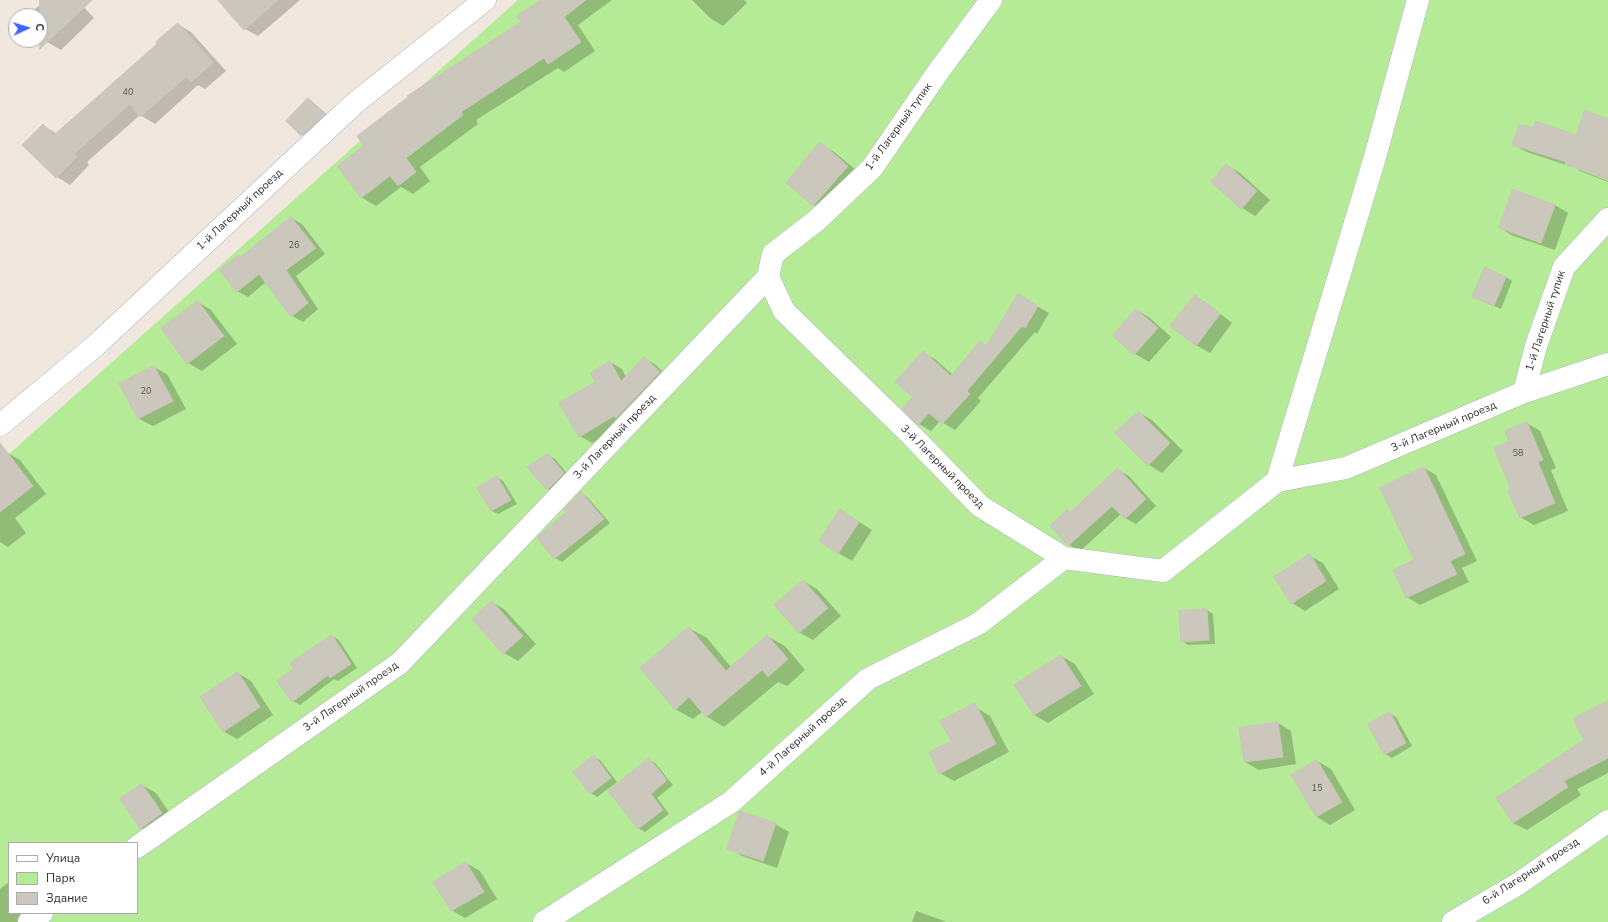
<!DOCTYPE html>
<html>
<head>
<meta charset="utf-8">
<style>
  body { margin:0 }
  #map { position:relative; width:1608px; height:922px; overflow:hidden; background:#f0e8df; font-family:"Nunito Sans",sans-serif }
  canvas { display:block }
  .legend { position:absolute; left:8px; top:842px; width:130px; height:72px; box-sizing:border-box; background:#fff; border:1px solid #ababab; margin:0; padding:5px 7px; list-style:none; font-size:12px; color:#2d2d2d }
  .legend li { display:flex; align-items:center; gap:8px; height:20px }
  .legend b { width:20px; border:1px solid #ababab }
  .north { position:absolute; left:8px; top:8px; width:40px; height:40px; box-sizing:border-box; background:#fff; border:1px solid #ababab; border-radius:50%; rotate:86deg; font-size:11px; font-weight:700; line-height:16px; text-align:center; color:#2d2d2d }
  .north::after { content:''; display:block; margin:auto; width:14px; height:18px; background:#3d64ff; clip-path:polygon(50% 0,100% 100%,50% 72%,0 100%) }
</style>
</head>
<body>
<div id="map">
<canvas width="1608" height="922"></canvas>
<ul class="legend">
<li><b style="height:5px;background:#fff"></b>Улица</li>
<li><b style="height:11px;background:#b5eb97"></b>Парк</li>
<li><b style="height:11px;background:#cbc7bd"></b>Здание</li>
</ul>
<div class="north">С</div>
</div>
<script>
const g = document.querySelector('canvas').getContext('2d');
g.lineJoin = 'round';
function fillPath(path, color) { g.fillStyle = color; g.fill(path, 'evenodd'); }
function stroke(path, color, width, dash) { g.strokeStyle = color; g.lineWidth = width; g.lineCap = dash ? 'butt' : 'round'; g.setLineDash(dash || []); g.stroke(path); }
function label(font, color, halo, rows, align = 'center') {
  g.font = font + ' "Nunito Sans",sans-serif'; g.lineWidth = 4; g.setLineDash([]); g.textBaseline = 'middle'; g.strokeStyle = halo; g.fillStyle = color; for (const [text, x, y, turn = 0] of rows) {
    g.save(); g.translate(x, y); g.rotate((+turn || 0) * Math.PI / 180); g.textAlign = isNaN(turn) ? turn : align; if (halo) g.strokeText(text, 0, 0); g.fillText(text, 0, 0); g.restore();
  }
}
fillPath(new Path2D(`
  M 518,0 L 1608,0 L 1608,922 L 0,922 L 0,462 ZM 9,843 L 137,843 L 137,913 L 9,913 Z`), '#b5eb97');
fillPath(new Path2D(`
  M 45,0 L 77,0 L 94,18 L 61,50 L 47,42 L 40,35 L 40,16 L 28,16 Z
  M 220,0 L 300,0 L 258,36 L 245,29 Z
  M 543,0 L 612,0 L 578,25 L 595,51 L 564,72 L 558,68 L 476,120 L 478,124 L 420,167 L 430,181 L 413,194 L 401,187 L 376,206 L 361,197 Z
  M 692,0 L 744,0 L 747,3 L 723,26 L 710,18 Z
  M 178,24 L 191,32 L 226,71 L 205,89 L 198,85 L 155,124 L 140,115 L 87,162 L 89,165 L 70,185 L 57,177 L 43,125 L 57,134 L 159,44 Z
  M 308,99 L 314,103 L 331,118 L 309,139 L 302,135 L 287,121 Z
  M 1608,120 L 1608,179 L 1527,152 L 1513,145 L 1534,130 L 1577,136 Z
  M 820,144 L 834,152 L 861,174 L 827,213 L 814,205 L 788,183 Z
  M 1226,165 L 1240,173 L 1270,200 L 1255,216 L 1242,208 Z
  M 1577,169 L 1608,181 L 1608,182 L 1580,171 Z
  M 1513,191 L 1555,205 L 1568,213 L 1555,250 L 1513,236 L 1500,228 Z
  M 291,218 L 302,224 L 325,254 L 296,276 L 318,309 L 303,322 L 292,316 L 266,282 L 248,297 L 237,291 L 241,258 Z
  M 1506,277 L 1512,281 L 1501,309 L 1480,300 Z
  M 1195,296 L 1208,304 L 1232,323 L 1210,353 L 1196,345 Z
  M 198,302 L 211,310 L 237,344 L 202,371 L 188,363 Z
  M 1030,302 L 1049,313 L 1037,334 L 1035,332 L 978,398 L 981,401 L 955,430 L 940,421 L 931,431 L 919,424 L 904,409 L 914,397 L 923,353 L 935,359 L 953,375 L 981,343 L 987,346 Z
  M 1137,310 L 1150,318 L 1171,337 L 1149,362 L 1135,354 L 1114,336 Z
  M 644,358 L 656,365 L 671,380 L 626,423 L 592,443 L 580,436 L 596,382 L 610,362 L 622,369 L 626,377 Z
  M 154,367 L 167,374 L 186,409 L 153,426 L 139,419 L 121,384 Z
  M 1138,412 L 1152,420 L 1183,451 L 1162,473 L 1149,465 Z
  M 1527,423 L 1540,431 L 1556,468 L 1551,470 L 1568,511 L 1534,525 L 1520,517 L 1512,490 Z
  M 6,452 L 20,460 L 46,494 L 15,518 L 26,533 L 8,547 L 0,542 L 0,457 Z
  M 548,455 L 555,459 L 570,477 L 555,493 L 548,489 L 529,467 Z
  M 1424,468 L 1436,475 L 1477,561 L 1462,568 L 1469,582 L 1420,605 L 1407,597 L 1415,561 Z
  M 1118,470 L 1129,476 L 1156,506 L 1136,524 L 1125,518 L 1121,514 L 1080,551 L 1069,545 L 1067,511 L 1071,513 Z
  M 497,477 L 503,481 L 517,504 L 498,514 L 492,511 L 478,488 Z
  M 581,493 L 587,497 L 610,523 L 562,562 L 555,558 L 538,538 L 568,512 Z
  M 840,510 L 872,530 L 852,561 L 838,553 Z
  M 1310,556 L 1323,563 L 1339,589 L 1305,611 L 1292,603 Z
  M 803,581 L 817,589 L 841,616 L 813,640 L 800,633 L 775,605 Z
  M 492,602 L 505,610 L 536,644 L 518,661 L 504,653 L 473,619 Z
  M 1207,610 L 1213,614 L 1215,644 L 1188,645 L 1182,641 Z
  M 689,628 L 707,638 L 731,667 L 767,636 L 785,646 L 805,670 L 787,686 L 778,682 L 724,727 L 706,716 L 702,712 L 693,719 L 675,709 Z
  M 332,636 L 339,640 L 357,668 L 338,681 L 334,679 L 300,705 L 293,701 L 278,682 Z
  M 1061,656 L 1075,664 L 1094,694 L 1048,723 L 1034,715 Z
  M 238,673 L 251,681 L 273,715 L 237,739 L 223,731 Z
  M 1608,702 L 1608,773 L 1577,789 L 1581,795 L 1527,830 L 1513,823 L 1585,740 Z
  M 977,708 L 990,716 L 1009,752 L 954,781 L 940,773 L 953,741 Z
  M 1389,713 L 1396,717 L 1412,746 L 1392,758 L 1385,754 Z
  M 1278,723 L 1291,731 L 1296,764 L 1259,770 L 1245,762 Z
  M 594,757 L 600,760 L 617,782 L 597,797 L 591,793 L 574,772 Z
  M 649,759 L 655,763 L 673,785 L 657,798 L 669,814 L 645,832 L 638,828 Z
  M 1317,761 L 1331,769 L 1355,810 L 1330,825 L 1317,817 L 1292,776 Z
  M 142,785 L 156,793 L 175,821 L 154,836 L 141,828 Z
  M 775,824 L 789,832 L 777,868 L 742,856 L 729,848 Z
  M 466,863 L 480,871 L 497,899 L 465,918 L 451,910 Z
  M 9,882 L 9,913 L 43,913 L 32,922 L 0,922 L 0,889 Z
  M 916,911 L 942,920 L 946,922 L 912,922 Z`), '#0003');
const building = new Path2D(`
  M 40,0 L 92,0 L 40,49 Z
  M 218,0 L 278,0 L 244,30 Z
  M 541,0 L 586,0 L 564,17 L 581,42 L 548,64 L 544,58 L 461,112 L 463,115 L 406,158 L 416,172 L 398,186 L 390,176 L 361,198 L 337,166 L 364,146 L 357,136 L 408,97 L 407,96 L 521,22 L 517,16 Z
  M 178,23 L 213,63 L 191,82 L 186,77 L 140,117 L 130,104 L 74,154 L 77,157 L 56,178 L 22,145 L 43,124 L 54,135 L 157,44 L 156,42 Z
  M 308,98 L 325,114 L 301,136 L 286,121 Z
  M 1585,110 L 1608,119 L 1608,180 L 1565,164 L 1566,162 L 1512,145 L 1519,124 L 1533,128 L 1536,121 L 1576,135 Z
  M 820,142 L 848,166 L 813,206 L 786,183 Z
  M 1226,164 L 1257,191 L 1241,209 L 1211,182 Z
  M 1513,189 L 1555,205 L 1541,243 L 1499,228 Z
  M 291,217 L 316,248 L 286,270 L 308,303 L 291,317 L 259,274 L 237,292 L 219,270 L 238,255 L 240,257 Z
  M 1485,267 L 1506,277 L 1494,306 L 1472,297 Z
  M 1018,294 L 1038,306 L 1025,328 L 1022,326 L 967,391 L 970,394 L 942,424 L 929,413 L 918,425 L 902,409 L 913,397 L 895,382 L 923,351 L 951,376 L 980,341 L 986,346 Z
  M 1195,295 L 1220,314 L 1196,346 L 1170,326 Z
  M 198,301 L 224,336 L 187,364 L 161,328 Z
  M 1136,309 L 1158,328 L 1134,355 L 1113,336 Z
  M 644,357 L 660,372 L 616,418 L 614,416 L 579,437 L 559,403 L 595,382 L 590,373 L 610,361 L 621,381 Z
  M 154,366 L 173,401 L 138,419 L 119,384 Z
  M 1138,411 L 1170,443 L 1148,466 L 1115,433 Z
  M 1527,422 L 1543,460 L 1538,462 L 1555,503 L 1520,518 L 1508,491 L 1511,490 L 1494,448 L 1509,441 L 1505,431 Z
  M 0,443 L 33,486 L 0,512 Z
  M 548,454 L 564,473 L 547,490 L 527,467 Z
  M 1424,467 L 1465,554 L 1450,561 L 1457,574 L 1406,598 L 1393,570 L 1414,560 L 1380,488 Z
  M 1118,468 L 1146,499 L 1125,519 L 1112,506 L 1068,546 L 1050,526 L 1067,509 L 1070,512 Z
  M 497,476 L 511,500 L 491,511 L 477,488 Z
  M 581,492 L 604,519 L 554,559 L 537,538 L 566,512 L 564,509 Z
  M 840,509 L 859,522 L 838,554 L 819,541 Z
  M 1310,554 L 1326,581 L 1291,604 L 1274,577 Z
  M 803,580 L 828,608 L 799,633 L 774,605 Z
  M 492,601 L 523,636 L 503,654 L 472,619 Z
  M 1207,609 L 1209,640 L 1181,642 L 1179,611 Z
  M 689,627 L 726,671 L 767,635 L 788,659 L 768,677 L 762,670 L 706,717 L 689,697 L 675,710 L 640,668 Z
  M 332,635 L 351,664 L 330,678 L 328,675 L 292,702 L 277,681 L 293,669 L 290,663 Z
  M 1061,655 L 1081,686 L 1034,715 L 1014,685 Z
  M 238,672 L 260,707 L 223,732 L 200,697 Z
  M 1608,701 L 1608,758 L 1564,781 L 1568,787 L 1513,823 L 1496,798 L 1584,740 L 1573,719 Z
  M 975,703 L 996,744 L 939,774 L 929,752 L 951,741 L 940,721 Z
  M 1390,712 L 1406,743 L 1384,755 L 1368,724 Z
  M 1278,722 L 1283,757 L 1244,762 L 1239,728 Z
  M 594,755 L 611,778 L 590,794 L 573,772 Z
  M 649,758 L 667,780 L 651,794 L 663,810 L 638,829 L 608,791 Z
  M 1317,760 L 1342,802 L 1316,817 L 1291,775 Z
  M 142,784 L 162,813 L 140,829 L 120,799 Z
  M 740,811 L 776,823 L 763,861 L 727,849 Z
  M 466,862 L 484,892 L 451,911 L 433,882 Z`);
fillPath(building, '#cbc7bd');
stroke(building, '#ccc5b8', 1);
const minor = new Path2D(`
  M 768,277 L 773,254 L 816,221 L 872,168 L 938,72 L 991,0
  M 1524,392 L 1536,346 L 1564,267 L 1608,219
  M 0,425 L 95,346 L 355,103 L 485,0
  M 1277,481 L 1346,468 L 1524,392 L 1608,364
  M 137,847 L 400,663 L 768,277 L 784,311 L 912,436 L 980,506 L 1064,558 L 1163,571 L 1277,481 L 1375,157 L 1418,0
  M 29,922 L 42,913
  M 544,922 L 731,802 L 868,679 L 978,624 L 1064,558
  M 1453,922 L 1518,884 L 1608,821`);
stroke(minor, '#b3b6c2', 23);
stroke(minor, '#fff', 22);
label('9px', '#545451', null, [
  ["40",128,93],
  ["26",294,246],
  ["20",146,392],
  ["58",1518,454],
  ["15",1317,789]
]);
label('11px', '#2d2d2d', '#fff', [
  ["1-й Лагерный тупик",899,127,-54],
  ["1-й Лагерный проезд",240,210,-43],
  ["1-й Лагерный тупик",1546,321,-72],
  ["3-й Лагерный проезд",1444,427,-23],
  ["3-й Лагерный проезд",615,437,-46],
  ["3-й Лагерный проезд",942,467,45],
  ["3-й Лагерный проезд",351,697,-35],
  ["4-й Лагерный проезд",803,737,-42],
  ["6-й Лагерный проезд",1531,872,-33]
]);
</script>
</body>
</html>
